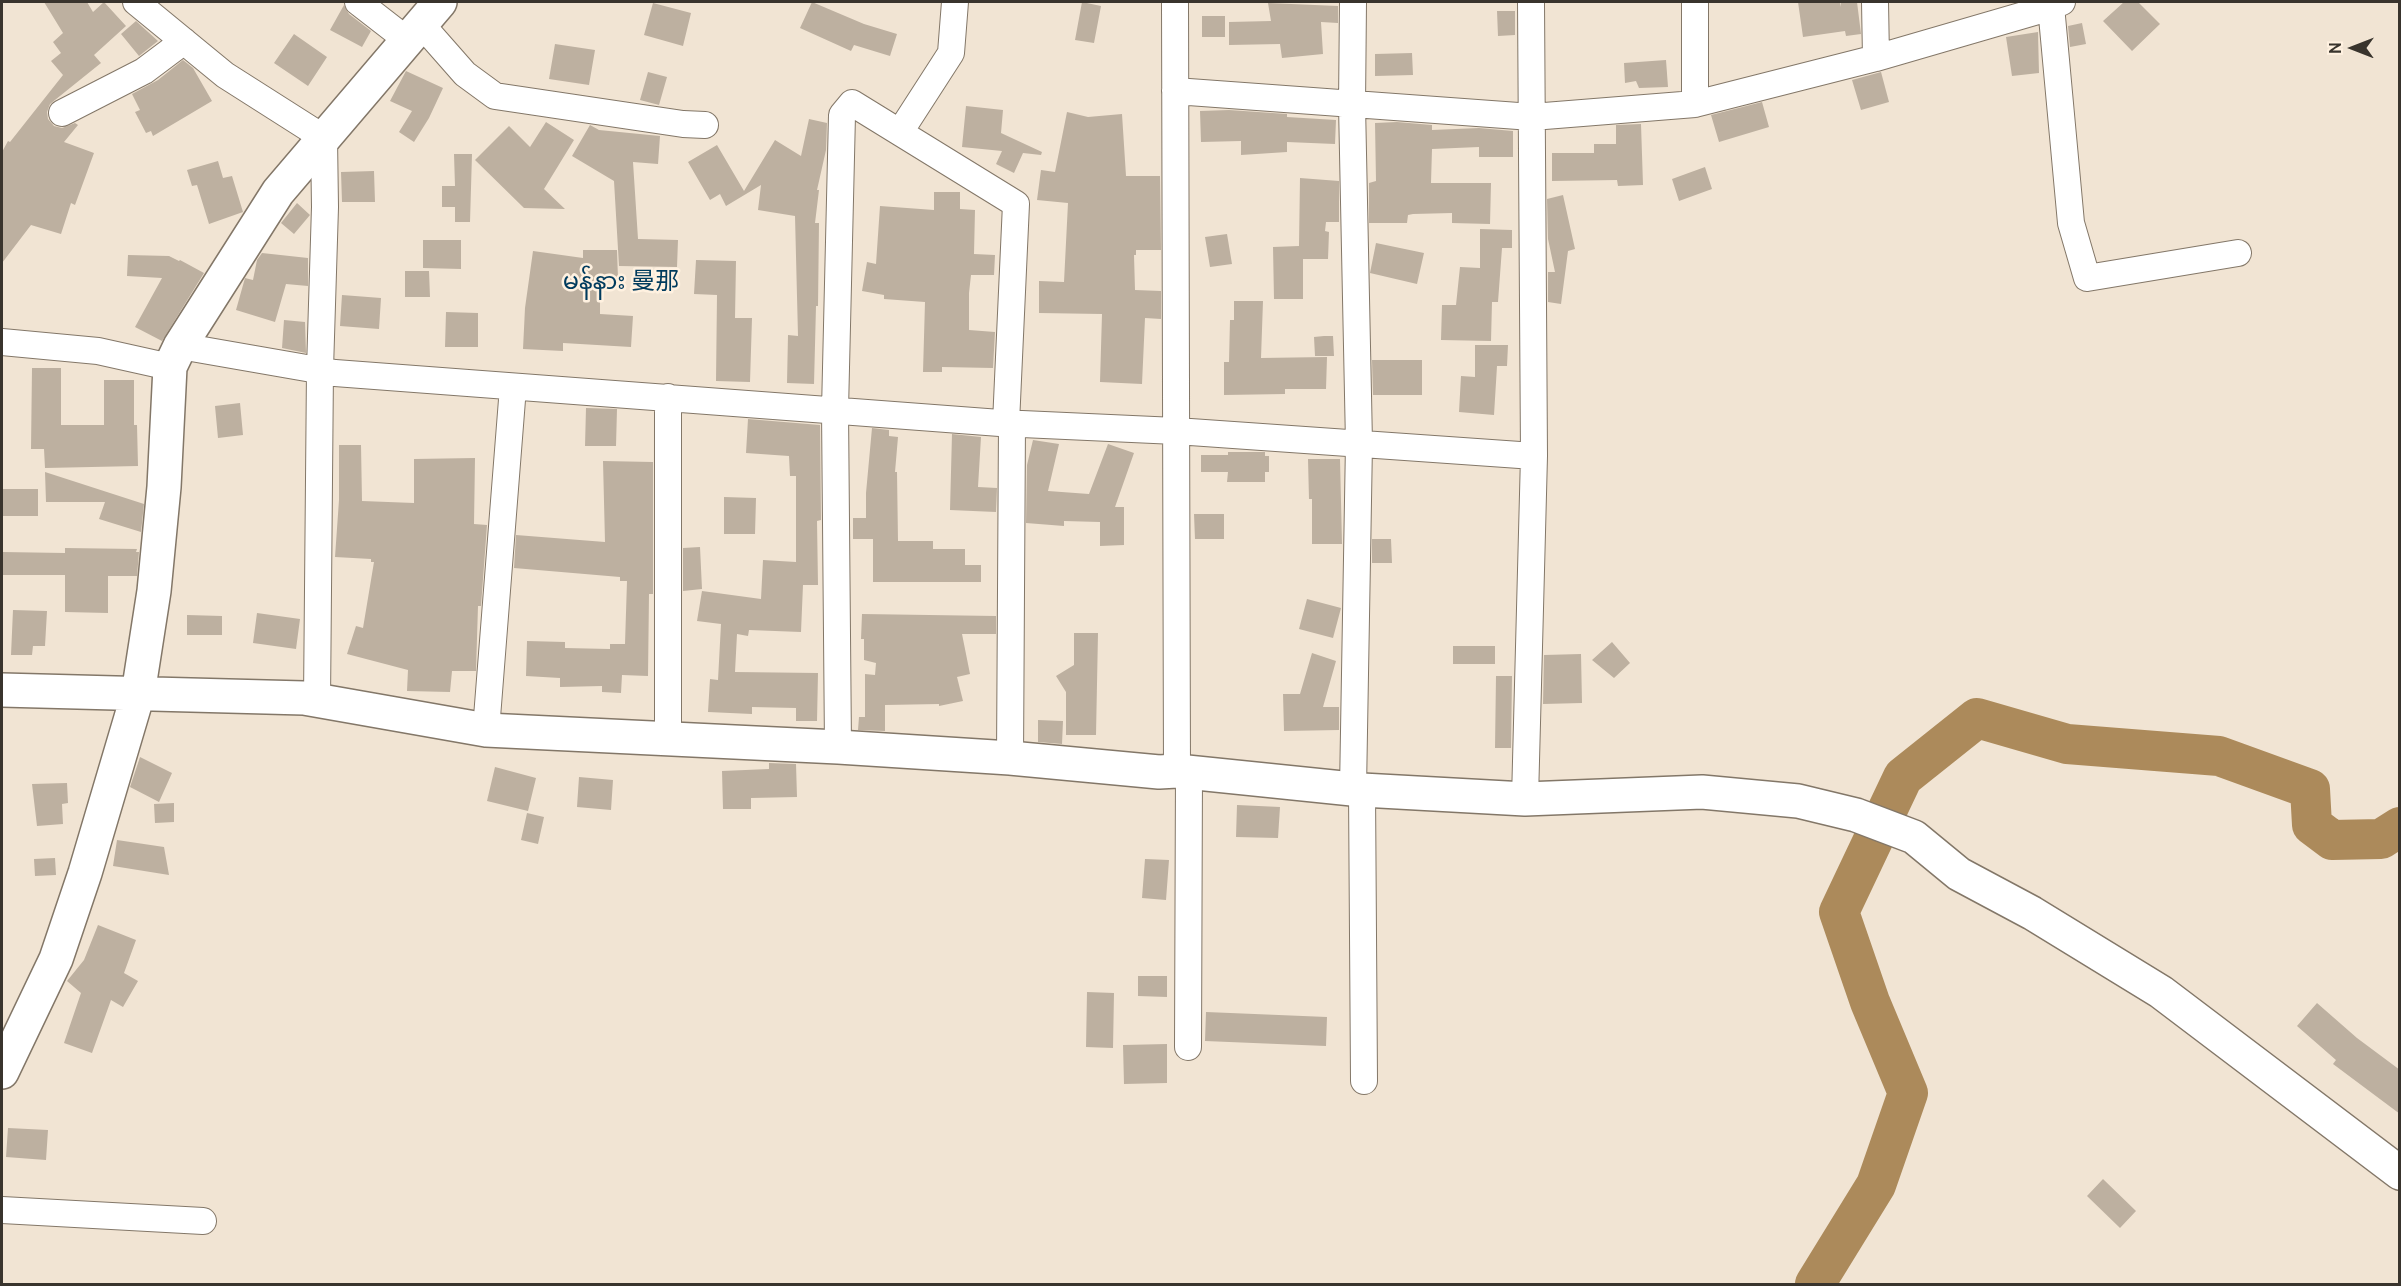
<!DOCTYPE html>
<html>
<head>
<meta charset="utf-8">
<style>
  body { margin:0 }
  #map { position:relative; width:2401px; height:1286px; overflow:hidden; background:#f1e4d3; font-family:Ubuntu,sans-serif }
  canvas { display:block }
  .frame { position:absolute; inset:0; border:3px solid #39342d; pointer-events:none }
  .north { position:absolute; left:2323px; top:18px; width:60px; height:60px; -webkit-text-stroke:4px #fff1e0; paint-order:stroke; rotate:270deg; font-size:16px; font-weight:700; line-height:24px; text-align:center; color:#39342d }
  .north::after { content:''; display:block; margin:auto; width:21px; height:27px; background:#39342d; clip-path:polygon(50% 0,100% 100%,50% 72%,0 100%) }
</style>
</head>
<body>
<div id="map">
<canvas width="2401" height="1286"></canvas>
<div class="frame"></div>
<div class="north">N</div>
</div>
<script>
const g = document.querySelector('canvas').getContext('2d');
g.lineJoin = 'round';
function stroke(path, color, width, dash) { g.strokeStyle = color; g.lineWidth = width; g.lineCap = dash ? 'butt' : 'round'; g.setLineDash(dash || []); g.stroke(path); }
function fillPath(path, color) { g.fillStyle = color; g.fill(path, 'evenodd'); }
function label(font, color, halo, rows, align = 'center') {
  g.font = font + ' Ubuntu,"Noto Sans SC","Noto Sans Myanmar",sans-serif'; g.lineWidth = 5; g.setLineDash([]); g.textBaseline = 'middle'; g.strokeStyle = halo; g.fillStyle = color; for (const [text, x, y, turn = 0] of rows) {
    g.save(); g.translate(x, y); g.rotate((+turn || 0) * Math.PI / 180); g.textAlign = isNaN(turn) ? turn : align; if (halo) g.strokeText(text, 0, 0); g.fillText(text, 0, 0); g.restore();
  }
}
stroke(new Path2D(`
  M 1815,1284 L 1876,1185 L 1908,1093 L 1870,1002 L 1839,912 L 1903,777 L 1977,718 L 2067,744 L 2219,756 L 2310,789 L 2312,825 L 2332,840 L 2381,839 L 2400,827`), '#ac8a5b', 40);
fillPath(new Path2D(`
  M 44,2 L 87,2 L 93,12 L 104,2 L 126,26 L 94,55 L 101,63 L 50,104 L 47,112 L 48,119 L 54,126 L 62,128 L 75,123 L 78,125 L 64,142 L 94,153 L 75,205 L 71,203 L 61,234 L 31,225 L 2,263 L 2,152 L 8,141 L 10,142 L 63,75 L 51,61 L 61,53 L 53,42 L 63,33 Z
  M 812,2 L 864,24 L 897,34 L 890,56 L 854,45 L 851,51 L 800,28 Z
  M 1082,2 L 1101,6 L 1094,43 L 1075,40 Z
  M 1798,2 L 1840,2 L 1840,7 L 1841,2 L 1857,2 L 1861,34 L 1846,36 L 1845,31 L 1803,37 Z
  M 2124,2 L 2138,2 L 2160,24 L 2132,51 L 2103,21 Z
  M 653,3 L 691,13 L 683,46 L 644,35 Z
  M 1268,3 L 1338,6 L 1338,23 L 1321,22 L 1323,54 L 1282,58 L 1280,44 L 1229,45 L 1229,22 L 1271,21 Z
  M 344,5 L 349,14 L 371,31 L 362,47 L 330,30 Z
  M 1497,11 L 1515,11 L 1515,35 L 1498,36 Z
  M 1202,16 L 1225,16 L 1225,37 L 1202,37 Z
  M 136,21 L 158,41 L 139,56 L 121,34 Z
  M 2082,23 L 2086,44 L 2070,47 L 2068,26 Z
  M 2038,32 L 2039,73 L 2012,76 L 2006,37 Z
  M 294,34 L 327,57 L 308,86 L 274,63 Z
  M 555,44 L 595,50 L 589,85 L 549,79 Z
  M 1412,53 L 1413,75 L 1375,76 L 1375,54 Z
  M 183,60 L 193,68 L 212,101 L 153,136 L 151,131 L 146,133 L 135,112 L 140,110 L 132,94 L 158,80 Z
  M 1666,60 L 1668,87 L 1639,88 L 1636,81 L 1625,83 L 1624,63 Z
  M 406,71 L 443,88 L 429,118 L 414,142 L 399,132 L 412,111 L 390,101 Z
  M 648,72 L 667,77 L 659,105 L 640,100 Z
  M 1881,72 L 1889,102 L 1861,110 L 1852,80 Z
  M 1762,102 L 1769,127 L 1719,142 L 1711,115 Z
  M 966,106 L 1003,110 L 1001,133 L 1042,152 L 1041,155 L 1023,153 L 1014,173 L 996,164 L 1002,151 L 962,147 Z
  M 1229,110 L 1287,114 L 1287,117 L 1336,120 L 1335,144 L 1287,142 L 1287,152 L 1241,155 L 1241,141 L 1201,142 L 1200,111 Z
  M 1067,112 L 1088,117 L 1122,114 L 1126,176 L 1160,176 L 1161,250 L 1136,250 L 1136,255 L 1134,255 L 1135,290 L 1161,291 L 1161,319 L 1145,318 L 1142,384 L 1100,382 L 1102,314 L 1039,313 L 1039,281 L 1064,282 L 1068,203 L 1037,200 L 1041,170 L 1055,172 Z
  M 809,119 L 827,123 L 826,150 L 817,190 L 819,190 L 815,223 L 819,223 L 818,306 L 816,306 L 814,384 L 787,383 L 788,335 L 798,336 L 795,216 L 758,210 L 761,185 L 726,206 L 720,194 L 710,200 L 688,162 L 717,145 L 744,191 L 775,140 L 801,156 Z
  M 546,122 L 574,140 L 544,189 L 565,209 L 524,208 L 475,160 L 509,126 L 530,147 Z
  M 1397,122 L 1432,125 L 1432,130 L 1479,128 L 1513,131 L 1513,157 L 1479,157 L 1479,147 L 1432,149 L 1431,183 L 1491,183 L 1490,224 L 1452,223 L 1452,213 L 1413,214 L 1408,215 L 1407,223 L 1369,223 L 1369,183 L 1376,181 L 1375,123 Z
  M 1641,124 L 1643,185 L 1618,186 L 1617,180 L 1552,181 L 1552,153 L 1594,153 L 1594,144 L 1616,144 L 1616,125 Z
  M 590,125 L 599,130 L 660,136 L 658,164 L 633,162 L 638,239 L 678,240 L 677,267 L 619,266 L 614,181 L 572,156 Z
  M 454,154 L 472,154 L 470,222 L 455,222 L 455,207 L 442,207 L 442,186 L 455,186 Z
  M 218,161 L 223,178 L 232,176 L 243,212 L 209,224 L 197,185 L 192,186 L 187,170 Z
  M 1705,167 L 1712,189 L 1679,201 L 1672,179 Z
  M 374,171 L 375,202 L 342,202 L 341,172 Z
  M 1300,178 L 1339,181 L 1339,222 L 1326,222 L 1325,231 L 1329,232 L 1328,259 L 1303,259 L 1303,299 L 1274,299 L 1273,247 L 1299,246 Z
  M 934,192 L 960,192 L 960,209 L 975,210 L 974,254 L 995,255 L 994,275 L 971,275 L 969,293 L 969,330 L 995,332 L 993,368 L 942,367 L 942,372 L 923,372 L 925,302 L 884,299 L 884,295 L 862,291 L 867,262 L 876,264 L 880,206 L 934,210 Z
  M 1563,195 L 1575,249 L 1568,251 L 1561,304 L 1548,302 L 1548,272 L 1555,272 L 1548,239 L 1547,199 Z
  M 297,203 L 310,215 L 294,234 L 281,223 Z
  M 1480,229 L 1512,230 L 1512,248 L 1502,248 L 1498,302 L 1492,302 L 1491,341 L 1441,340 L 1442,305 L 1456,305 L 1460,267 L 1480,268 Z
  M 1227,234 L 1232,264 L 1210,267 L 1205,237 Z
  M 423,240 L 461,240 L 461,269 L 423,268 Z
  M 1376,243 L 1424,253 L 1417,284 L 1370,273 Z
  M 583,250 L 617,250 L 618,279 L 600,280 L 600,314 L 633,316 L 631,347 L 563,343 L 563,351 L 523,349 L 525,308 L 533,251 L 583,258 Z
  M 262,253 L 308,258 L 308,286 L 286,284 L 275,322 L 236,310 L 245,278 L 253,280 L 257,260 Z
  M 128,255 L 169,256 L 179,261 L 180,260 L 204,273 L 162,341 L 135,327 L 162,278 L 127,276 Z
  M 696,260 L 736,261 L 735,318 L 752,318 L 750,382 L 716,381 L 717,295 L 694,294 Z
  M 405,271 L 429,271 L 430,297 L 405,297 Z
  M 342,295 L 381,298 L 379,329 L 340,326 Z
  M 1234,301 L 1263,301 L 1261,358 L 1327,357 L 1326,389 L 1285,389 L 1285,394 L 1224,395 L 1224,362 L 1229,362 L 1230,320 L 1234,320 Z
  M 446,312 L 478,313 L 478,347 L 445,347 Z
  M 284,320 L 305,322 L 306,353 L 282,348 Z
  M 1324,336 L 1333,336 L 1334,356 L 1315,356 L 1314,337 Z
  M 1475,345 L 1508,345 L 1507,366 L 1497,366 L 1494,415 L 1459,412 L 1461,376 L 1475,377 Z
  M 1372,360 L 1422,360 L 1422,395 L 1373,395 Z
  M 32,368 L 61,368 L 61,425 L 104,425 L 104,380 L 134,380 L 134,425 L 137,425 L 138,466 L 45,468 L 44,449 L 31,449 Z
  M 240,403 L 243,435 L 218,438 L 215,406 Z
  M 586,408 L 617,409 L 616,446 L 585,446 Z
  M 748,419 L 820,425 L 821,520 L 817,521 L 818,585 L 803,585 L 801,632 L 749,630 L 748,636 L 737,634 L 735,672 L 818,673 L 817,721 L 796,721 L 796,708 L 752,707 L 752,714 L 708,712 L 710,679 L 718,680 L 721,624 L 697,621 L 702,591 L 761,599 L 763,560 L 796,562 L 796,476 L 790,476 L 789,456 L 746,453 Z
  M 872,428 L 889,430 L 889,436 L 898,437 L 895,472 L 897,472 L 898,541 L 933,541 L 933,549 L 965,549 L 965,565 L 981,565 L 981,582 L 873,582 L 873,539 L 853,539 L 853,518 L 866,518 L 866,493 Z
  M 952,434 L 981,437 L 978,487 L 997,488 L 996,512 L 950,510 Z
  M 1033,440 L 1059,444 L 1048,491 L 1089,494 L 1108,444 L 1134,453 L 1115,507 L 1124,507 L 1124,545 L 1100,546 L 1100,522 L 1064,521 L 1064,526 L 1026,523 L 1027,465 Z
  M 339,445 L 361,445 L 362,501 L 414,503 L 414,459 L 475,458 L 474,524 L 487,525 L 481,606 L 478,606 L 476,671 L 452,671 L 450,692 L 407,691 L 408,670 L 347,654 L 356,626 L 363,628 L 374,562 L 371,562 L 371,559 L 335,557 L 339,500 Z
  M 1228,452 L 1265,452 L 1265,456 L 1269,456 L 1269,472 L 1265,472 L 1265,482 L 1227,482 L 1228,472 L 1201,472 L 1201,455 L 1228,455 Z
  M 1308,459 L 1340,459 L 1342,544 L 1312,544 L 1312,499 L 1309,499 Z
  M 603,461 L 653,462 L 653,594 L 649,594 L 648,676 L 622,675 L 621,693 L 602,692 L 602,686 L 560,687 L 560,678 L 526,676 L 527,641 L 565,642 L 565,648 L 610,649 L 610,644 L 625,644 L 627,581 L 620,581 L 620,577 L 514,568 L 516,535 L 605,542 Z
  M 45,472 L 144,504 L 141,532 L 99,519 L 105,502 L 46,502 Z
  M 2,489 L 38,489 L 38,516 L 2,516 Z
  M 724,497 L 756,498 L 755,534 L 724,534 Z
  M 1194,514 L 1224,514 L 1224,539 L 1195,539 Z
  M 1372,539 L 1391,539 L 1392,563 L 1372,563 Z
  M 700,547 L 702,589 L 683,591 L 683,548 Z
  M 65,548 L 137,549 L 136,552 L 139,552 L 137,576 L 108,576 L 108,613 L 65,612 L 65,575 L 2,575 L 2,552 L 65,553 Z
  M 1307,599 L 1341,608 L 1333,638 L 1299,629 Z
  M 13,610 L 47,611 L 45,646 L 33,646 L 32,655 L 11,655 Z
  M 257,613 L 300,619 L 296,649 L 253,643 Z
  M 862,614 L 996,616 L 996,634 L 962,634 L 970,674 L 957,677 L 963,701 L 939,706 L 939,704 L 885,705 L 885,731 L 858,730 L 859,717 L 865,717 L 865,674 L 875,675 L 876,663 L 864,660 L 864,639 L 861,639 Z
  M 187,615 L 222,616 L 222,635 L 187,635 Z
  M 1074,633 L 1098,633 L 1096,735 L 1066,735 L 1066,692 L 1056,676 L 1074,665 Z
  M 1612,642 L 1630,663 L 1614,678 L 1592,660 Z
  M 1453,646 L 1495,646 L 1495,664 L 1453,664 Z
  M 1312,653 L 1336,661 L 1323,707 L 1339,707 L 1339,730 L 1284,731 L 1283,694 L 1300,694 Z
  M 1581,654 L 1582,703 L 1543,704 L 1544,655 Z
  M 1496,676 L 1512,676 L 1511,748 L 1495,748 Z
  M 1038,720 L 1063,721 L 1062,744 L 1038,742 Z
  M 140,757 L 172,773 L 159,802 L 130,787 Z
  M 769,763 L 796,764 L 797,797 L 751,798 L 751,809 L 723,809 L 722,771 L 769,769 Z
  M 495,767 L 536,778 L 528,811 L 487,801 Z
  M 579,777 L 613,780 L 611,810 L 577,807 Z
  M 67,783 L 68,803 L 62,804 L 63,824 L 37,826 L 32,784 Z
  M 174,803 L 174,822 L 155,823 L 154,804 Z
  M 1237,805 L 1280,807 L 1278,838 L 1236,837 Z
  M 527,813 L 544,817 L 538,844 L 521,840 Z
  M 117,840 L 164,847 L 169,875 L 113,866 Z
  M 55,858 L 56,875 L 35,876 L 34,859 Z
  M 1145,859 L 1169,860 L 1166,900 L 1142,898 Z
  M 98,925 L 136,940 L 124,973 L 138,981 L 123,1007 L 111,1000 L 92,1053 L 64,1043 L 81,993 L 67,981 L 84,960 Z
  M 1138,976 L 1167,976 L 1167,997 L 1138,996 Z
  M 1087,992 L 1114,993 L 1113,1048 L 1086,1047 Z
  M 2317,1003 L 2357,1038 L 2400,1070 L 2400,1114 L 2333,1064 L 2336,1060 L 2297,1026 Z
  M 1206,1012 L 1327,1017 L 1326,1046 L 1205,1041 Z
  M 1167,1044 L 1167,1083 L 1124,1084 L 1123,1045 Z
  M 8,1128 L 48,1130 L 46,1160 L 6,1157 Z
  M 2103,1179 L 2136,1211 L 2120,1228 L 2087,1196 Z`), '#bdb0a0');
const street = new Path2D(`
  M 136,2 L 225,75 L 324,138 L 325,207 L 320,369 L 317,701
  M 358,2 L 407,40
  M 1175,2 L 1177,771
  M 1875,2 L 1876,58
  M 2051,6 L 2071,223 L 2087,278 L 2238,253
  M 421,24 L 465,74 L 495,96 L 683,124 L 705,125
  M 1175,91 L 1532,117 L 1695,104 L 1876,58 L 2041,10 L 2062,2
  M 1695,104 L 1695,2
  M 62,113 L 144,71 L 184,41
  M 900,132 L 951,53 L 955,2
  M 2,342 L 98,351 L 170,367
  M 180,346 L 335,373 L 1000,423 L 1176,431 L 1534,456
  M 668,397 L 668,740
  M 486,730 L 513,387
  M 838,747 L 835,410 L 842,115 L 852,103 L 1016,204 L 1006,423
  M 1010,758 L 1012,423
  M 1353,789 L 1359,443 L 1352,105 L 1353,2
  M 1362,790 L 1364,1081
  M 1525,799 L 1534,456 L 1531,2
  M 1188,1047 L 1189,772
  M 2,1210 L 203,1221`);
const secondary = new Path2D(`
  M 2,690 L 304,698 L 486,730 L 838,747 L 1010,758 L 1159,772 L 1177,771 L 1362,790 L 1525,799 L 1702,792 L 1798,801 L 1856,815 L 1914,837 L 1959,874 L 2032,913 L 2161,992 L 2400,1173
  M 2,1072 L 56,959 L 85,873 L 138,694 L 154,591 L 164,487 L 170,367 L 180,346 L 278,192 L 440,2`);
stroke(street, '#837768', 28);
stroke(secondary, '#837768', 36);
stroke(street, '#fff', 26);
stroke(secondary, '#fff', 33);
label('24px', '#003b5d', '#fff1e0', [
  ["မန်နား 曼那",621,281]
]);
</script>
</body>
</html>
